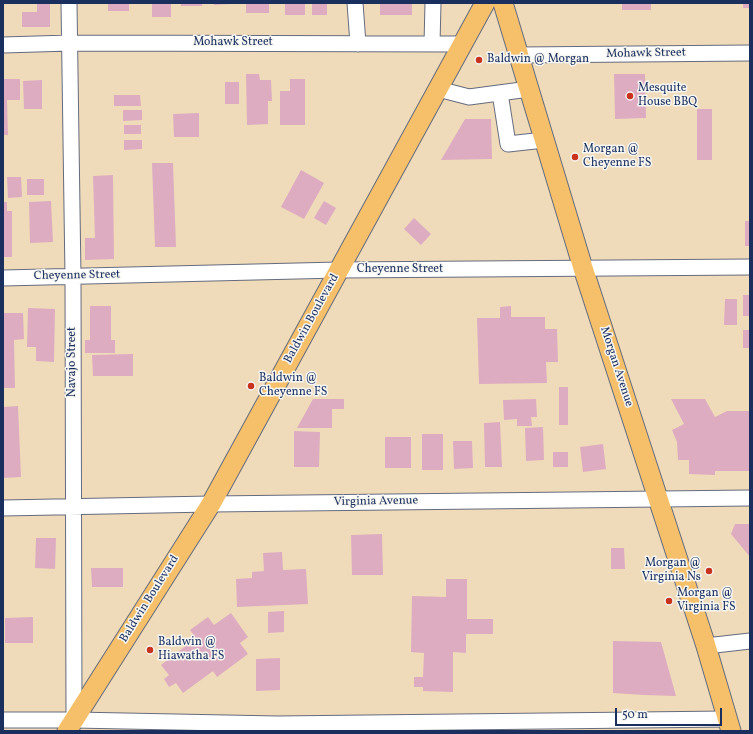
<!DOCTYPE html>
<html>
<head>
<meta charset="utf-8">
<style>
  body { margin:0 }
  #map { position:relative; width:753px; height:734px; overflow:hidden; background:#efdbb9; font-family:Vollkorn,serif }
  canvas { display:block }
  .frame { position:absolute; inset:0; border:4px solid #1b2f5e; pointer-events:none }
  .scale { position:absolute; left:615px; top:708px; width:107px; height:18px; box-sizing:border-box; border:2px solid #1b2f5e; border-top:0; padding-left:5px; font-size:12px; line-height:14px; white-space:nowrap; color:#1b2f5e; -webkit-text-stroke:3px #f6f6f2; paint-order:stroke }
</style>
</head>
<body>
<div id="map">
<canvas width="753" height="734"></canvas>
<div class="frame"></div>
<div class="scale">50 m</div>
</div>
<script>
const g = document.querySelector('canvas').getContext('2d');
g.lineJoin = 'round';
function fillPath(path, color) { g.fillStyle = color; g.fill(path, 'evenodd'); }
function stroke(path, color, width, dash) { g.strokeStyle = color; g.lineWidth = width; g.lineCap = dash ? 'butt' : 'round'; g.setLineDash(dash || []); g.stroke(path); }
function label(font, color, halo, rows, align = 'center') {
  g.font = font + ' Vollkorn,serif'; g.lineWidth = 3; g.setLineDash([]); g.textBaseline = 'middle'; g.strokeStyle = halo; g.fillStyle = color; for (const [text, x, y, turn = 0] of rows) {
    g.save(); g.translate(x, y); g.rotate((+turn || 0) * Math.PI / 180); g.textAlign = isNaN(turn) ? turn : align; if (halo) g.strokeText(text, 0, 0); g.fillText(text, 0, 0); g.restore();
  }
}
fillPath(new Path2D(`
  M 37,3 L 50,3 L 50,27 L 22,27 L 22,12 L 37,12 Z
  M 108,3 L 129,3 L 129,11 L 108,11 Z
  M 152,3 L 171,3 L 171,17 L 152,17 Z
  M 181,3 L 202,3 L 202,6 L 181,6 Z
  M 214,3 L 230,3 L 230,4 L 214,5 Z
  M 246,3 L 269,3 L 269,13 L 246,13 Z
  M 285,3 L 305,3 L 305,15 L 285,15 Z
  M 312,3 L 327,3 L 327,15 L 312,15 Z
  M 380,3 L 412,3 L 412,15 L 380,15 Z
  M 622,3 L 651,3 L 651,10 L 622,10 Z
  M 743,3 L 750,3 L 750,8 L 743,8 Z
  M 246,74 L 259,74 L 260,80 L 271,80 L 272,101 L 268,101 L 268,124 L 247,125 Z
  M 614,74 L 645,74 L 646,118 L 615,119 Z
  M 3,79 L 20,79 L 20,100 L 7,100 L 8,135 L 3,135 Z
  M 290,79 L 305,79 L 305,125 L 280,125 L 280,91 L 290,91 Z
  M 42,80 L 42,109 L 24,109 L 23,81 Z
  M 225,82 L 239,82 L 239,104 L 225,104 Z
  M 114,95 L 140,95 L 141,106 L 114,106 Z
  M 697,109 L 712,109 L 712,160 L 697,160 Z
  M 123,110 L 142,110 L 142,120 L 123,121 Z
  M 199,113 L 199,137 L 174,137 L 173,114 Z
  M 465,119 L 491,119 L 492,159 L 441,160 Z
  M 124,125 L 141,125 L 141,134 L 124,134 Z
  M 124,140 L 142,140 L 142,149 L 124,150 Z
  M 152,163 L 173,163 L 176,247 L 155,247 Z
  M 301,170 L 324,183 L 304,219 L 281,207 Z
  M 113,175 L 114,259 L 85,260 L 85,238 L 95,238 L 93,176 Z
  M 7,177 L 21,177 L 22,197 L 8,198 Z
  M 27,179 L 44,179 L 44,195 L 27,195 Z
  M 51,201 L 53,242 L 30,243 L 29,202 Z
  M 324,201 L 336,208 L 326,225 L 314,218 Z
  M 3,202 L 7,202 L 7,211 L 12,211 L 12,257 L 3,257 Z
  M 414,218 L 431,234 L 421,245 L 404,229 Z
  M 745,221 L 750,221 L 750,246 L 745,246 Z
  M 743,295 L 750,295 L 750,316 L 743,316 Z
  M 725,299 L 737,299 L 737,325 L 724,325 Z
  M 90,306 L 111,306 L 111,340 L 115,340 L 115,353 L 85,353 L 85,340 L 90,340 Z
  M 511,306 L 511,317 L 545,317 L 545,329 L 557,329 L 558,362 L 546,362 L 547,383 L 479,384 L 477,318 L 500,318 L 500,307 Z
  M 28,308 L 55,309 L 54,362 L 36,361 L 36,347 L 27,347 Z
  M 3,313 L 23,313 L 24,339 L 14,340 L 15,388 L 3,388 Z
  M 743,330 L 750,330 L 750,348 L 743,348 Z
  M 133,354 L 133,376 L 93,376 L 92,355 Z
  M 559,387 L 568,387 L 568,425 L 559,425 Z
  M 313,399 L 344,399 L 344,409 L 332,409 L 332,428 L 297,428 Z
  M 536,399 L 537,417 L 531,417 L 532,426 L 517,426 L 517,419 L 504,420 L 503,400 Z
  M 671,399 L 705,399 L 715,417 L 727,411 L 750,411 L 750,471 L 715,471 L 715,475 L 689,474 L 689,460 L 678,460 L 677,442 L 672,430 L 684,424 Z
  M 18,406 L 21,477 L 3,478 L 3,407 Z
  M 500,422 L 502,467 L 485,467 L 484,423 Z
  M 543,427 L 544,460 L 526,461 L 525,428 Z
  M 294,431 L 320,432 L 319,467 L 294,467 Z
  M 422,434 L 443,434 L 443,470 L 422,470 Z
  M 385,437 L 411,437 L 411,468 L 385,468 Z
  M 453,441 L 472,441 L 473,468 L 454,469 Z
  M 603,444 L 606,469 L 583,472 L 580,447 Z
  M 553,452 L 568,452 L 568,467 L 553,467 Z
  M 735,524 L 750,524 L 750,557 L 731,534 Z
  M 382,534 L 383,575 L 352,575 L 351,535 Z
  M 36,538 L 56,538 L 55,569 L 35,568 Z
  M 611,548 L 624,548 L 625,569 L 611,569 Z
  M 282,552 L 283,570 L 306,569 L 308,604 L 237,607 L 236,579 L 252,578 L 252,572 L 264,571 L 263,553 Z
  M 91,568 L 123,568 L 123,587 L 92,587 Z
  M 446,579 L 467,579 L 467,619 L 493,619 L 493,634 L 466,634 L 466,653 L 453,652 L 453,692 L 423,691 L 423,687 L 414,687 L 414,677 L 423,677 L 424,653 L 411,652 L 412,596 L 446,597 Z
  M 284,611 L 284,632 L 268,633 L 268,612 Z
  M 231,613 L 248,637 L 240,643 L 248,654 L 217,677 L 213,671 L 183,693 L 176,683 L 169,687 L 164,679 L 169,675 L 161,665 L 196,638 L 190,630 L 208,617 L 214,625 Z
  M 33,617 L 33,643 L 5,643 L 5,618 Z
  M 613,641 L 661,642 L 676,696 L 644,695 L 613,693 Z
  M 280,658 L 280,690 L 256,691 L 256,659 Z`), '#deacc1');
const minor = new Path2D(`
  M 69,3 L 73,277 L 74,720
  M 355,3 L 358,44
  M 432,44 L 433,3
  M 3,45 L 70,43 L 463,44
  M 519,55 L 750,53
  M 438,89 L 469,97 L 529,89
  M 500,93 L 508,144 L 544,140
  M 3,278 L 339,270 L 750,267
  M 3,508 L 211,504 L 750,498
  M 706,646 L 750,641
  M 3,720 L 74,720 L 277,724 L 727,719`);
const major = new Path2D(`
  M 503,3 L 583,268 L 706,646 L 731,731
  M 67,731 L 211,504 L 485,3`);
stroke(minor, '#656b7e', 17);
stroke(major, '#656b7e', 21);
stroke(minor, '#fff', 15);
stroke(major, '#f6c06b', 19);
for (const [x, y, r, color] of [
  [479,60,4,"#c8321e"],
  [630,96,4,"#c8321e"],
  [575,157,4,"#c8321e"],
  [251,386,4,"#c8321e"],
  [709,571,4,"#c8321e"],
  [669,601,4,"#c8321e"],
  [150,650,4,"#c8321e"]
]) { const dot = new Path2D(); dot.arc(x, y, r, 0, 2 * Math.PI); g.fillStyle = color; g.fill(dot); stroke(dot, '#f6f6f2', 1.5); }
label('12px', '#1b2f5e', '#f6f6f2', [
  ["Mohawk Street",233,43],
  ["Mohawk Street",646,54,-1],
  ["Cheyenne Street",400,270],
  ["Cheyenne Street",77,276,-1],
  ["Baldwin Boulevard",312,319,-61],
  ["Navajo Street",73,362,-90],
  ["Morgan Avenue",616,367,72],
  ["Virginia Avenue",376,502,-1],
  ["Baldwin Boulevard",150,599,-58]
]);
label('12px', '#1b2f5e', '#f6f6f2', [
  ["Baldwin @ Morgan",487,60],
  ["Mesquite",638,89],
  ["House BBQ",638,103],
  ["Morgan @",583,150],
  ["Cheyenne FS",583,164],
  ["Baldwin @",259,379],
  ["Cheyenne FS",259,393],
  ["Morgan @",701,564,"right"],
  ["Virginia Ns",701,578,"right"],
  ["Morgan @",677,594],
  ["Virginia FS",677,608],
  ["Baldwin @",158,643],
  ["Hiawatha FS",158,657]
], 'left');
</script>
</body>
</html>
